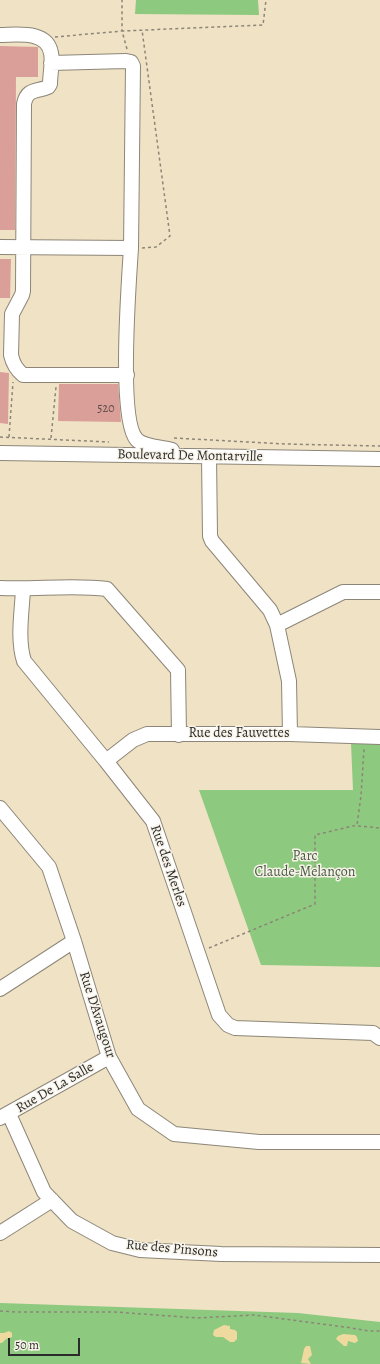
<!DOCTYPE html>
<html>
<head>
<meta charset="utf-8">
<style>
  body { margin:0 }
  #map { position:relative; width:380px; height:1364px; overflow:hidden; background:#efe2c5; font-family:Alegreya,serif }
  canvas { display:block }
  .scale { position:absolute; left:8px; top:1338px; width:72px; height:18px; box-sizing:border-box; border:2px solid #2b2b2b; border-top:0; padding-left:5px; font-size:12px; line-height:14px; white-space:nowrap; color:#2b2b2b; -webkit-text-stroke:3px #f7f3e8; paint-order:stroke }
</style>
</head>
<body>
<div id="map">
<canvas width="380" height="1364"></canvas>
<div class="scale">50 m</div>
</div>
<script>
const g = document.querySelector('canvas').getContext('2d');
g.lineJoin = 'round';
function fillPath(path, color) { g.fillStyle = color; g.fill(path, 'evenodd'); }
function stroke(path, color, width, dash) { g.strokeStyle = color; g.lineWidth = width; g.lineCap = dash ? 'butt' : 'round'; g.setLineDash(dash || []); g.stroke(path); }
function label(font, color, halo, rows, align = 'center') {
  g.font = font + ' Alegreya,serif'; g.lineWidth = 3; g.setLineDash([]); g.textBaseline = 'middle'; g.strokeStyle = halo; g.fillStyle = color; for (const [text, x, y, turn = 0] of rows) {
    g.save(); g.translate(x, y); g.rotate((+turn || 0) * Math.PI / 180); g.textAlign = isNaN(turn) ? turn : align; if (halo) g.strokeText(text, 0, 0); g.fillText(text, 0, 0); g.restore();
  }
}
fillPath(new Path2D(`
  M 136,0 L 258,0 L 259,15 L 135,14 Z
  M 351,743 L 380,744 L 380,967 L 261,965 L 199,790 L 353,790 Z
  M 0,1303 L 298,1313 L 380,1322 L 380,1364 L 0,1364 Z`), '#8dc97f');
fillPath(new Path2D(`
  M 224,1325 L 230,1326 L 230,1329 L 235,1330 L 237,1332 L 237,1339 L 234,1342 L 230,1342 L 223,1337 L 216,1337 L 213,1335 L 214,1330 Z
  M 9,1331 L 12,1333 L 12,1337 L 6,1339 L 2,1343 L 0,1343 L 0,1333 L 4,1333 Z
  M 343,1334 L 355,1335 L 357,1337 L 358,1341 L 355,1343 L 348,1341 L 347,1346 L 344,1346 L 336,1339 L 338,1336 Z
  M 306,1346 L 310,1346 L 312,1355 L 308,1359 L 311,1364 L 301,1363 L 304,1349 Z`), '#eeda9e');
fillPath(new Path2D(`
  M 0,46 L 38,47 L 38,77 L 16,77 L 15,230 L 0,230 Z
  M 0,259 L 11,259 L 10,298 L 0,298 Z
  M 0,372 L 9,373 L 8,424 L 0,423 Z
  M 59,384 L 118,384 L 121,422 L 58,421 Z`), '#da9f99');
const minor = new Path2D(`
  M 0,35 C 17,35 47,30 51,53 C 53,62 50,74 50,84 L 48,87 C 37,92 27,88 24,104 L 23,291 L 22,295 L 12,314 L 11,355 C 13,364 16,369 23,375 L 127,375
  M 0,247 L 131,248 L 133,66 L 131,62 L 126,61 L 51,63
  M 131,248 C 129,280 118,421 137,440 C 145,447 162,447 172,450
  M 0,453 L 380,459
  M 209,456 L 210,536 L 212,541 L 270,610 L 277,625 L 289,681 L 290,734
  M 0,588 C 35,590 72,584 107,589 L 178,670 L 179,735
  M 23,589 C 22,612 17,639 24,661 L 106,761 L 153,821 L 219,1015 L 228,1025 L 235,1028 L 373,1033 L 380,1038
  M 277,625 L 343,592 L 380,592
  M 106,761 L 133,740 L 147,734 L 290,734 L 380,737
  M 0,808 L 49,867 L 74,941 L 109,1057 L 138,1109 L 174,1134 L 259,1142 L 380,1142
  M 0,989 L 74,941
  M 9,1114 L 44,1192 L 72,1221 L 112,1243 L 140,1250 L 221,1254 L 380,1255
  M 0,1118 L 109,1057
  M 0,1233 L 52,1200`);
stroke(minor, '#8d8678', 16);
stroke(new Path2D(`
  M 55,37 L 122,31 L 122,0
  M 127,49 L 122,31 L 263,25 L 266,0
  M 142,248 L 156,247 L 170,236 L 142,30
  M 0,437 L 109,442
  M 9,437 L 13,382
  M 51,438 L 56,387
  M 174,438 L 285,444 L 380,446
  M 358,826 L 380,828
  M 209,948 L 315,904 L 315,835 L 357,825 L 361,796 L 364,749
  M 0,1311 L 17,1312 L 115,1312 L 197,1318 L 254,1315 L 352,1328 L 369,1331 L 380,1331`), '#8d8678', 1.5, [3, 3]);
stroke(minor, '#fff', 14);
label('12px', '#574846', null, [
  ["520",106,409]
]);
label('14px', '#2b2b2b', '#f7f3e8', [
  ["Boulevard De Montarville",190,456,1],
  ["Rue des Fauvettes",239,734],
  ["Rue des Merles",168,866,71],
  ["Rue D'Avaugour",97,1015,72],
  ["Rue De La Salle",55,1088,-30],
  ["Rue des Pinsons",172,1249,5]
]);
label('14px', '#485a44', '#f7f3e8', [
  ["Parc",305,857],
  ["Claude-Melançon",305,873]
]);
</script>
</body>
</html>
